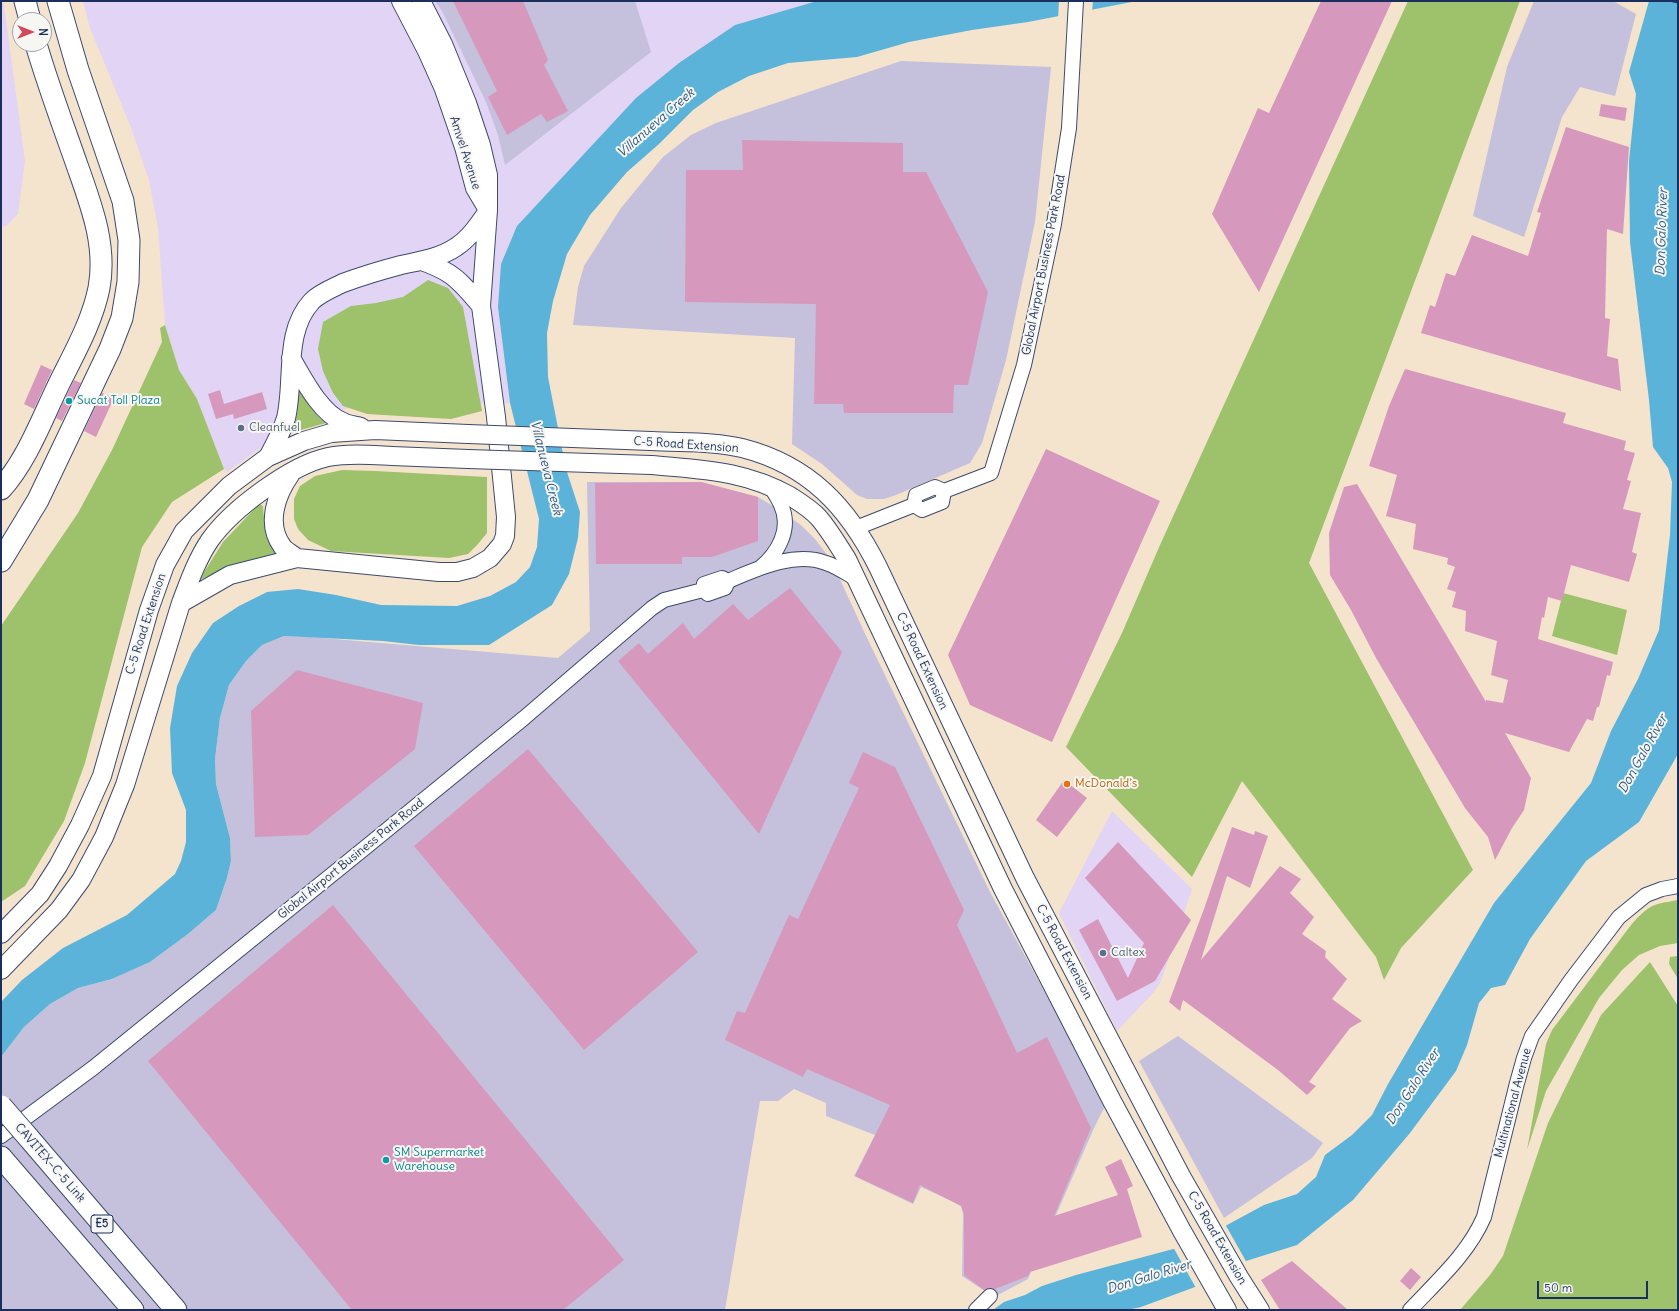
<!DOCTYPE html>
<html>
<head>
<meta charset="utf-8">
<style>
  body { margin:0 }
  #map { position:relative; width:1679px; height:1311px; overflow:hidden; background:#f4e3cd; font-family:Delius,sans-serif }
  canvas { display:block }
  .frame { position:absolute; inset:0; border:2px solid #1b2f5e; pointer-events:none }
  .north { position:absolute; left:12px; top:12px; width:40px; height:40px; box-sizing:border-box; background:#f6f6f2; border:1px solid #9ea6b7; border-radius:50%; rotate:90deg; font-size:11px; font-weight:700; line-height:16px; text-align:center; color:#1b2f5e }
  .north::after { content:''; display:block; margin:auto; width:14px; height:18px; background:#d1495b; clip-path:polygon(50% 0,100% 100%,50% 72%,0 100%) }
  .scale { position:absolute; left:1537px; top:1281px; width:111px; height:18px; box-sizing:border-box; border:2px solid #1b2f5e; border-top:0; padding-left:5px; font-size:12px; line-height:14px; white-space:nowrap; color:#1b2f5e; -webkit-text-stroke:3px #f6f6f2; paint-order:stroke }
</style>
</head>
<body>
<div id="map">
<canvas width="1679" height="1311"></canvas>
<div class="frame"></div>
<div class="north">N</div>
<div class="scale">50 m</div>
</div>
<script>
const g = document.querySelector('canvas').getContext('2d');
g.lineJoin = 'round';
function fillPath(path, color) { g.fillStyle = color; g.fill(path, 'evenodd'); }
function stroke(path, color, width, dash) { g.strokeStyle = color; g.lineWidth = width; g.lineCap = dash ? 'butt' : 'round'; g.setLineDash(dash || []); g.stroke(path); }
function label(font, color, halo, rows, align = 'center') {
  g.font = font + ' Delius,sans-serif'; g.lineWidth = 4; g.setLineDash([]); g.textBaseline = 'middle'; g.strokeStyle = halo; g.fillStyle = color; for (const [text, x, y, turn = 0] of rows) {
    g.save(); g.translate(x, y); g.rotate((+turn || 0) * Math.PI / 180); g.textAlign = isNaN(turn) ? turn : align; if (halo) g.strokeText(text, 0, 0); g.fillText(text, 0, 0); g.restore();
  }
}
fillPath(new Path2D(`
  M 1,1 L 3,1 L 4,5 L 25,161 L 18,214 L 6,226 L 1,227 Z
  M 83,1 L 817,1 L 735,25 L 712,41 L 498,307 L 510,403 L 361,405 L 300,420 L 227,472 L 224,469 L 197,399 L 179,370 L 165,325 L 158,228 L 149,180 L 130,125 L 90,28 Z
  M 1112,811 L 1192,889 L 1161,981 L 1154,992 L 1117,1031 L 1059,913 Z`), '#e1d4f4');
fillPath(new Path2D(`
  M 435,1 L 635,1 L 651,52 L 505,165 L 498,135 L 486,102 L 442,11 Z
  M 1534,1 L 1613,1 L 1636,14 L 1615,96 L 1580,87 L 1562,117 L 1524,237 L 1473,216 L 1507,67 Z
  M 901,61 L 1051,67 L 1035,222 L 1006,360 L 982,443 L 970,463 L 896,495 L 884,499 L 867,499 L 857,495 L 822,464 L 792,444 L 795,338 L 573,325 L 578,287 L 584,266 L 621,208 L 663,157 L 691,135 L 716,123 Z
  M 587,482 L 701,482 L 758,497 L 783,512 L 802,526 L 815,539 L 831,560 L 868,640 L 990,892 L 1106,1104 L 1094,1128 L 1028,1279 L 994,1297 L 962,1276 L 963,1214 L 961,1206 L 956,1203 L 921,1187 L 913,1204 L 854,1176 L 875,1135 L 826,1116 L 826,1103 L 794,1089 L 778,1101 L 760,1101 L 725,1310 L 1,1310 L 1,1057 L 24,1027 L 50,1004 L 78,988 L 112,979 L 150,962 L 188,934 L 216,910 L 227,878 L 231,861 L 230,838 L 216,784 L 215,759 L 220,718 L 229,685 L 246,661 L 262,645 L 284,636 L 310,637 L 558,658 L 590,631 Z
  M 1178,1036 L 1323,1143 L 1312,1158 L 1224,1218 L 1139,1061 Z`), '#c5c0db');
fillPath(new Path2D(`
  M 1408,1 L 1520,1 L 1309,563 L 1473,870 L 1401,948 L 1384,980 L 1376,957 L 1242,781 L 1192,877 L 1066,747 L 1122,633 L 1160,545 Z
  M 428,280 L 448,288 L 463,307 L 482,411 L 451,419 L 367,414 L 343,406 L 333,393 L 323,371 L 318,349 L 323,322 L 351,306 L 376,303 L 403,297 Z
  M 165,325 L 179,370 L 197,399 L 224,469 L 172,502 L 142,547 L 85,763 L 64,821 L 25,886 L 1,902 L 1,626 L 78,513 L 112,450 L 162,342 L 160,328 Z
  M 299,388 C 306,402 314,414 326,423 L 294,432 Z
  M 342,470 L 375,471 L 487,477 L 487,533 L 478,544 L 468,554 L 449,558 L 331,551 L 308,540 L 298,529 L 294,519 L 294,499 L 300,486 L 315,476 Z
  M 259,504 L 263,506 C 264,525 267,541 279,555 L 264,559 L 237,564 L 199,580 L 223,542 Z
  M 1563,593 L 1627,610 L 1617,655 L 1552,636 Z
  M 1678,900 L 1678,943 L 1660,946 L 1639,955 L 1622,970 L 1599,998 L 1546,1091 L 1527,1150 L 1546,1044 L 1552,1030 L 1631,925 C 1650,904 1651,905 1678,900 Z
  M 1678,956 L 1678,979 L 1669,964 L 1670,957 Z
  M 1650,962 L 1678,1006 L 1678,1310 L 1460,1310 L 1490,1275 L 1503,1256 L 1548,1123 L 1601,1015 Z`), '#9ec16b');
fillPath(new Path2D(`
  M 817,1 L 1137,1 L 1028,22 L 972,30 L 909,42 L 857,57 L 788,63 L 749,76 L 718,92 L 693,110 L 659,144 L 627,172 L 590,215 L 567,254 L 553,301 L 547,333 L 548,377 L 566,469 L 580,512 L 578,538 L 569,574 L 552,605 L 489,645 L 419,645 L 383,641 L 284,636 L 262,645 L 246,661 L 229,685 L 220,718 L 215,759 L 216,784 L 230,838 L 231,861 L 227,878 L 216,910 L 188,934 L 150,962 L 112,979 L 78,988 L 50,1004 L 24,1027 L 1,1057 L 1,1002 L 22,980 L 63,948 L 127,915 L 175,874 L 181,861 L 186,842 L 186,810 L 172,773 L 170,728 L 177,686 L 192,653 L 213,623 L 239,606 L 267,592 L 298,589 L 336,595 L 381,605 L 457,606 L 490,596 L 516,582 L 530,567 L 537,547 L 539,519 L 510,403 L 498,307 L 501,264 L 517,226 L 636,98 L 679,63 L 735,25 Z
  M 1649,1 L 1678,1 L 1678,754 L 1639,822 L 1586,861 L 1530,939 L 1505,985 L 1491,988 L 1479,1003 L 1467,1045 L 1456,1071 L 1410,1133 L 1353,1200 L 1297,1245 L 1246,1261 L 1195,1287 L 1141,1307 L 1127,1310 L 993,1310 L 1004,1302 L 1025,1295 L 1042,1286 L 1076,1275 L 1192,1244 L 1264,1205 L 1297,1194 L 1316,1177 L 1325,1155 L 1352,1135 L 1372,1115 L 1388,1084 L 1494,903 L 1591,783 L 1611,731 L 1638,679 L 1659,630 L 1670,535 L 1672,482 L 1668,468 L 1653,447 L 1649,400 L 1630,242 L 1629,161 L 1636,94 L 1629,72 Z`), '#5cb3d9');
fillPath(new Path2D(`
  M 1059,1 L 1093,1 L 1092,12 L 1058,19 Z
  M 1225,1224 L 1247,1263 L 1196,1288 L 1173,1247 L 1191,1242 Z`), '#f4e3cd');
fillPath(new Path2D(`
  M 453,1 L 523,1 L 548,60 L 544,65 L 568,111 L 547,122 L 541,114 L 507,135 L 488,97 L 497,91 Z
  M 1321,1 L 1392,1 L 1259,292 L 1212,214 L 1258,108 L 1269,113 Z
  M 1601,104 L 1627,108 L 1625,121 L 1599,116 Z
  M 1566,127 L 1629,147 L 1623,234 L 1607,229 L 1605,318 L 1610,319 L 1607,356 L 1618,359 L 1621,391 L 1421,333 L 1430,305 L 1435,307 L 1446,273 L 1455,276 L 1472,235 L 1528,256 L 1541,213 L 1537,212 Z
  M 742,140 L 903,143 L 903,172 L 926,172 L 988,292 L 968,385 L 954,385 L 953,413 L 844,413 L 843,404 L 814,404 L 816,304 L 685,302 L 686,170 L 743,170 Z
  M 41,365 L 52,370 L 34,409 L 24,404 Z
  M 1405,369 L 1566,413 L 1563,423 L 1626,441 L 1624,450 L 1635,453 L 1627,480 L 1631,481 L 1623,509 L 1641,513 L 1632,552 L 1637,554 L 1629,582 L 1571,565 L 1562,601 L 1548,597 L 1544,618 L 1542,617 L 1538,639 L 1613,662 L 1610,676 L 1607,675 L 1599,707 L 1597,707 L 1593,721 L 1587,719 L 1569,752 L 1505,733 L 1531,778 L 1524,810 L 1512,828 L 1495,860 L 1488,837 L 1465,808 L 1376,658 L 1351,610 L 1330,575 L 1329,533 L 1344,487 L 1357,484 L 1486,702 L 1486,700 L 1503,703 L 1508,680 L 1491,675 L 1497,641 L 1465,631 L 1466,611 L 1452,607 L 1456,592 L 1447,589 L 1455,567 L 1447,564 L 1448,558 L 1413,549 L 1416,524 L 1386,516 L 1397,475 L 1369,466 L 1389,406 Z
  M 74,380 L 81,383 L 62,421 L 56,418 Z
  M 220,390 L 224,404 L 262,392 L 267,409 L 234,419 L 233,414 L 216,419 L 208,394 Z
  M 102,393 L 114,398 L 96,437 L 84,431 Z
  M 1046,449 L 1160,501 L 1052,742 L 970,705 L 948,655 Z
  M 701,482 L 758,497 L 758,541 L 712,557 L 682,557 L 682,564 L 596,564 L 595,483 Z
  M 790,588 L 842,652 L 759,834 L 618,661 L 639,643 L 648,654 L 683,623 L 694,639 L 733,604 L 748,620 Z
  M 297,670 L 423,703 L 415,749 L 308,835 L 255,837 L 251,711 Z
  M 528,749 L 698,952 L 584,1050 L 414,846 Z
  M 863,752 L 895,767 L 964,910 L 957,925 L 1017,1053 L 1047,1037 L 1091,1128 L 1054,1216 L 1118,1195 L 1105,1167 L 1121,1159 L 1133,1186 L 1127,1189 L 1142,1237 L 1030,1272 L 1028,1276 L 995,1289 L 988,1288 L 984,1290 L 964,1275 L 964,1214 L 961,1206 L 920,1185 L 913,1203 L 855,1176 L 890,1105 L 807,1069 L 803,1077 L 725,1040 L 737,1011 L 745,1013 L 789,915 L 798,919 L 859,788 L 849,783 Z
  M 1064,780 L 1087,798 L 1057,837 L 1036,820 Z
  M 1232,827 L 1254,835 L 1255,831 L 1268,836 L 1250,888 L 1227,876 L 1201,960 L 1280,866 L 1301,879 L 1290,893 L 1314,917 L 1302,934 L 1326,951 L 1325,957 L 1347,979 L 1332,999 L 1362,1021 L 1350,1028 L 1309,1082 L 1316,1086 L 1307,1095 L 1278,1070 L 1183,1000 L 1180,1011 L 1169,1002 L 1204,909 Z
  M 1118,842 L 1191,920 L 1155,981 L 1117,1001 L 1079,930 L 1098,919 L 1128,978 L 1144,943 L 1085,878 Z
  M 333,905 L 624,1260 L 563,1310 L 352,1310 L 148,1061 Z
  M 1292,1261 L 1348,1310 L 1280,1310 L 1261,1280 Z
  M 1411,1268 L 1421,1277 L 1410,1290 L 1400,1281 Z`), '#d798be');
const minor = new Path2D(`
  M 914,505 L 916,495 L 935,487 L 944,491 L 991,473 L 1024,365 L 1054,224 L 1069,128 L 1076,1
  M 914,505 L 922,510 L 942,502 L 944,491
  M 856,528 L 914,505
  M 760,568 C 778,553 792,529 781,505 C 778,498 774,492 770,486
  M 703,590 L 708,594 L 725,588 L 728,581 C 757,569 794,551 826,563 C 836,566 846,573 856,579
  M 703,590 L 704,584 L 722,578 L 728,581
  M 1,1136 L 93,1068 L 366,847 L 524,718 L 652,608 L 664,600 L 703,590
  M 976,1310 L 990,1296
  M 1410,1310 C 1437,1281 1468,1254 1484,1217 L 1517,1083 L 1524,1058 L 1532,1036 L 1571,980 L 1619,917 L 1646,895 L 1662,889 L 1678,886`);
const major = new Path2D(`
  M 401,1 L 427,51 L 444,89 L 464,147 L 475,188 L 488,210
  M 422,261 C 430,264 440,268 448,273 C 461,281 471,294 481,306
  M 291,358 C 303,378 320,413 343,422 C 348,425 355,425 361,427
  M 651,441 C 681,443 713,441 742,448 C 809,465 848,507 878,567 L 1025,878 L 1181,1176 L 1239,1277 L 1260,1310
  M 268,457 C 275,444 282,432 286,418 C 295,381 283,332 312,301 C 320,293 333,288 343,283 C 362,276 382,270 401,265 C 419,261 440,258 456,247 C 470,238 479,224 488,211
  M 651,465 C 703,470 743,470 790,496 C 801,503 811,509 819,518 C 830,531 838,545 847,559 L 1003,889 L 1112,1101 L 1182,1231 L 1227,1310
  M 290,475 C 276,495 266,524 282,546 C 285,551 292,554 297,558
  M 181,603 L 230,575 L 297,558 L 439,572 L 457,572 L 473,568 L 490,558 L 502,544 L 505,536 L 506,517 L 496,417 L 481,306 L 488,210 L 488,175 L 481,145 L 467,103 L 443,44 L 421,1
  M 1,934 L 40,894 L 58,866 L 80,825 L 102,776 L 149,610 L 165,565 L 184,531 L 229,486 L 268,457 L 304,441 L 331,433 L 375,430 L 468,434
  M 1,970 L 59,910 L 81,880 L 104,837 L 125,785 L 181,603 C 189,582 197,559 210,540 C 232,509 291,465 328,457 C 349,453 371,455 392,456 C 417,457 443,458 468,459`);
const highway = new Path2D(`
  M 25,1 L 30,20
  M 1,489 C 27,460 41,421 58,386 C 73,355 92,323 99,288 C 107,245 91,205 77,165 C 63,125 48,85 36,44
  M 1,561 L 38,500 L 110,349 L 122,318 L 128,282 L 129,240 L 123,201 L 78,70 L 58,1
  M 28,1137 L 176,1310
  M 1,1157 L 133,1310`);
stroke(minor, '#3c4a6f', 16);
stroke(major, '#3c4a6f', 20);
stroke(highway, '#3c4a6f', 23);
stroke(minor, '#fff', 14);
stroke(major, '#fff', 18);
stroke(highway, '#fff', 21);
stroke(new Path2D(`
  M 1669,1 L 1678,3`), '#1b2f5e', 1);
const majorBridge = new Path2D(`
  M 468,434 L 651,441
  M 468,459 L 651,465`);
const highwayBridge = new Path2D(`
  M 1,1106 L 28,1137`);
stroke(majorBridge, '#3c4a6f', 20, []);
stroke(highwayBridge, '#3c4a6f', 23, []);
stroke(majorBridge, '#fff', 18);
stroke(highwayBridge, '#fff', 21);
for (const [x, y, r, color] of [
  [69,401,4,"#0f9aa8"],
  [241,428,4,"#5c6f8a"],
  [1067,784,4,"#e8710a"],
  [1103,953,4,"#5c6f8a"],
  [386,1160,4,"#0f9aa8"]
]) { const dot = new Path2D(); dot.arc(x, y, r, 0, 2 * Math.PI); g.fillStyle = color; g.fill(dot); stroke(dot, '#f6f6f2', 1.5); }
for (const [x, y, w] of [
  [102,1224,22]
]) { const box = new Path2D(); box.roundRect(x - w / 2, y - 9, w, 18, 3); g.fillStyle = '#f6f6f2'; g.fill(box); stroke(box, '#1b2f5e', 1); }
label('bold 11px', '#1b2f5e', null, [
  ["E5",102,1224]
]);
label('12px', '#1b2f5e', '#f6f6f2', [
  ["Amvel Avenue",465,153,72],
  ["Global Airport Business Park Road",1044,265,-79],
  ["C-5 Road Extension",686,445,4],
  ["C-5 Road Extension",146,624,-72],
  ["C-5 Road Extension",922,661,65],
  ["Global Airport Business Park Road",351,859,-39],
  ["C-5 Road Extension",1064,952,62],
  ["Multinational Avenue",1513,1103,-75],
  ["CAVITEX–C-5 Link",50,1163,49],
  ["C-5 Road Extension",1217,1238,60]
]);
label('12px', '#0d838f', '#f6f6f2', [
  ["Sucat Toll Plaza",77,401],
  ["SM Supermarket",394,1153],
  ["Warehouse",394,1167]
], 'left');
label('12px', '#4e5e75', '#f6f6f2', [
  ["Cleanfuel",249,428],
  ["Caltex",1111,953]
], 'left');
label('12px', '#c56008', '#f6f6f2', [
  ["McDonald's",1075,784]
], 'left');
label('italic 13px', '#2e5783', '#f6f6f2', [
  ["Villanueva Creek",656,123,-41],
  ["Don Galo River",1662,232,-88],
  ["Villanueva Creek",546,468,76],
  ["Don Galo River",1643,754,-61],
  ["Don Galo River",1413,1087,-57],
  ["Don Galo River",1149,1277,-17]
]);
</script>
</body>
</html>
